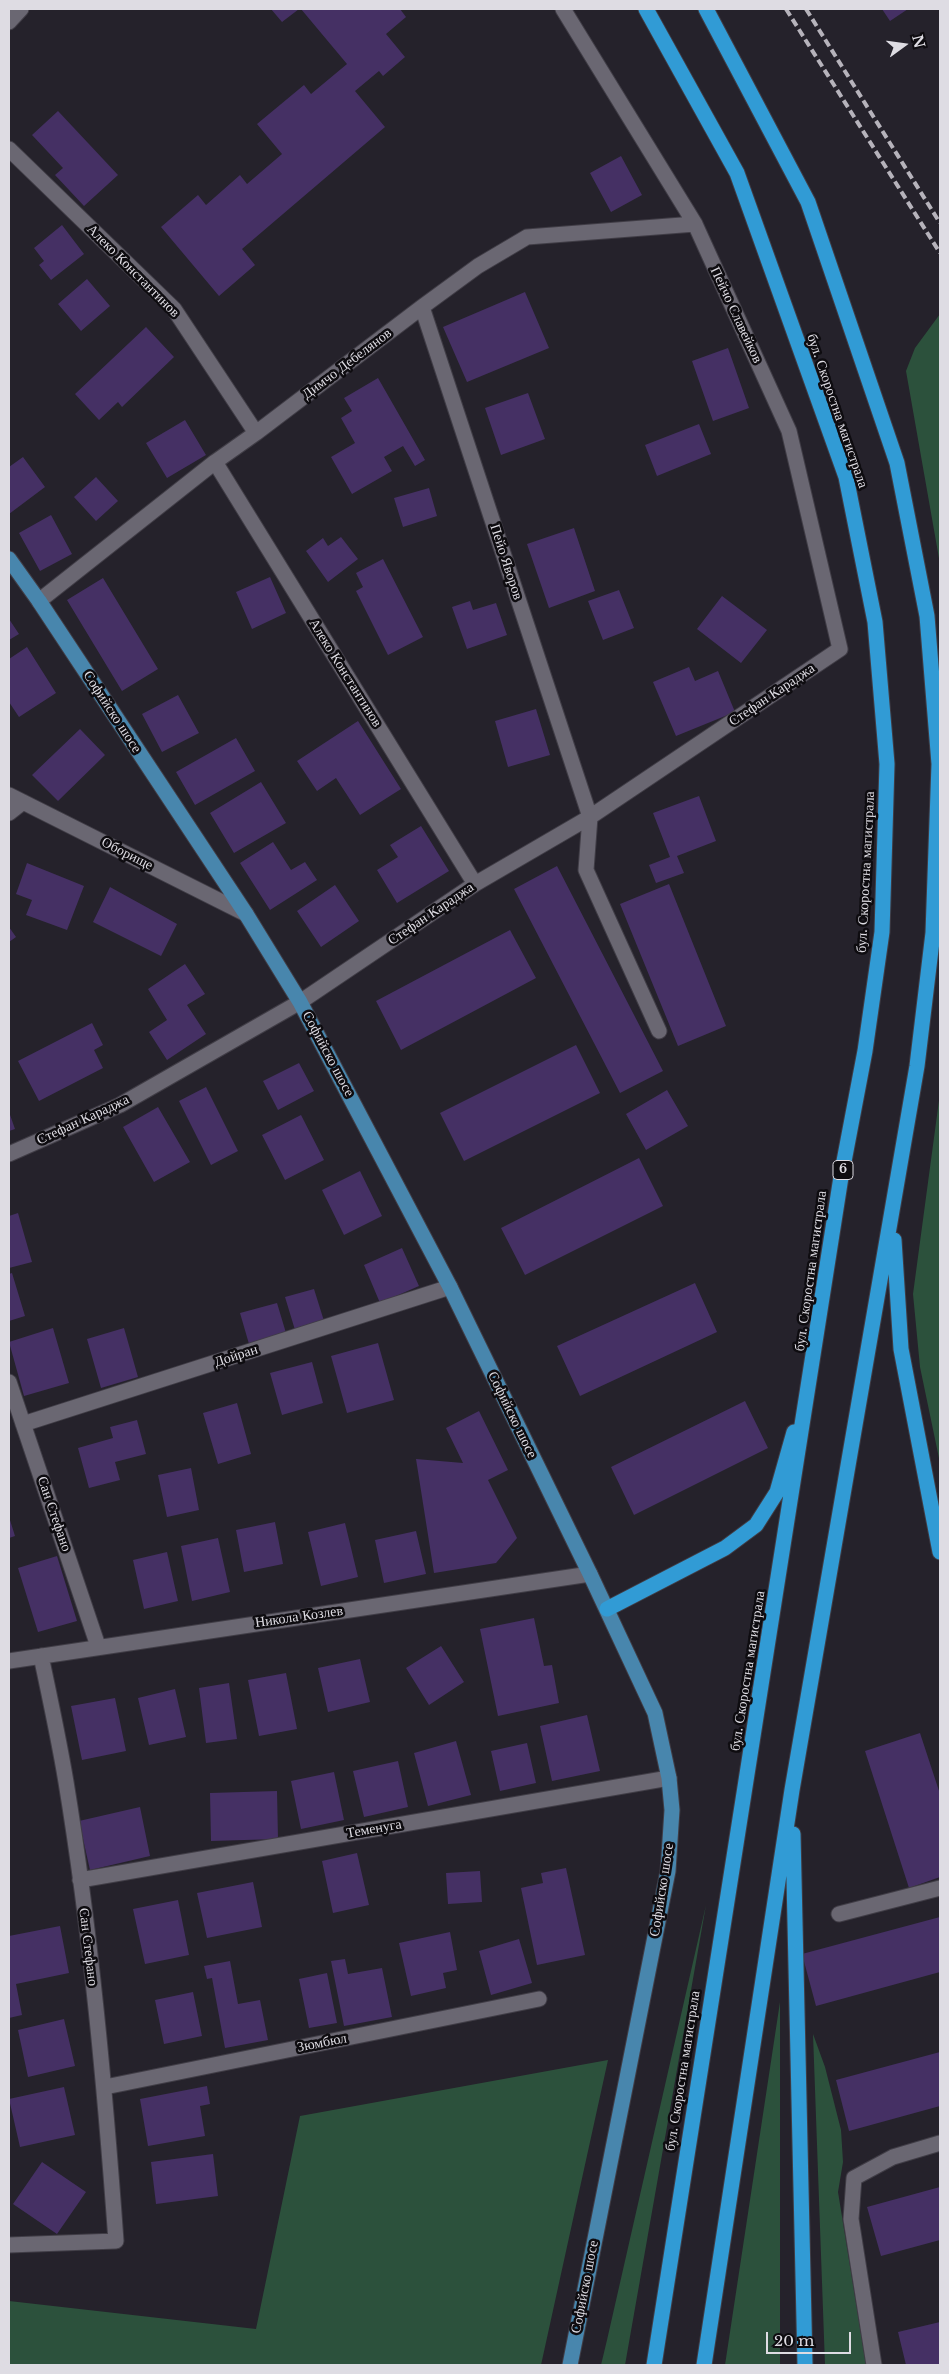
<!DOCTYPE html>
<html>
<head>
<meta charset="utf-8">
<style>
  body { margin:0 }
  #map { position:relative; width:949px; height:2374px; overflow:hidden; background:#25222b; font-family:"Libre Baskerville",serif }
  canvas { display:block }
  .frame { position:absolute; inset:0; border:10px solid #dedce3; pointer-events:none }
  .north { position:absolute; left:879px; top:20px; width:50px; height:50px; -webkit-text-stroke:4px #0e0c10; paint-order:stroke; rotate:76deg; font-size:14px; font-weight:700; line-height:20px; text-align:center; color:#dedce3 }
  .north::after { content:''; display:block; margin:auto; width:18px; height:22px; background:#dedce3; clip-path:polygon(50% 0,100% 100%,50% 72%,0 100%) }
  .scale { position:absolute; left:766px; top:2332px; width:85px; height:22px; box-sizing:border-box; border:2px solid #dedce3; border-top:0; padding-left:6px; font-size:15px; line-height:18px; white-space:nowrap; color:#dedce3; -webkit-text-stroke:4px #0e0c10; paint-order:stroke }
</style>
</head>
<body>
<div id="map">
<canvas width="949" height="2374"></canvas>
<div class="frame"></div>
<div class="north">N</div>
<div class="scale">20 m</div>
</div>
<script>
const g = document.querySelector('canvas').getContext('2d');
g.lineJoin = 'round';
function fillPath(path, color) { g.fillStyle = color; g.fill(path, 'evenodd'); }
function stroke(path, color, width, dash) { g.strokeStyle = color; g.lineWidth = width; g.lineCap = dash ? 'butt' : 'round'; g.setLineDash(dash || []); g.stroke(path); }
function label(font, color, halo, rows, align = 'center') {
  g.font = font + ' "Libre Baskerville",serif'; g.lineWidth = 5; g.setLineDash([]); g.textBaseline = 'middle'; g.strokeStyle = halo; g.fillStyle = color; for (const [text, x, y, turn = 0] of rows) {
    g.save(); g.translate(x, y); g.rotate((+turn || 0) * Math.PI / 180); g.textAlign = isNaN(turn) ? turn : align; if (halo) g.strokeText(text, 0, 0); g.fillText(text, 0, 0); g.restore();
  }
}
fillPath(new Path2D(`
  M 940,314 L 940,564 L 906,371 L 915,348 Z
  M 940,1093 L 940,1463 L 920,1367 L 913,1294 Z
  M 706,1905 L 625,2365 L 601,2365 L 607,2340 Z
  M 780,2002 L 780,2365 L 725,2365 Z
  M 813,2034 L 825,2067 L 841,2130 L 843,2162 L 838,2192 L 866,2365 L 825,2365 Z
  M 608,2060 L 541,2365 L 9,2365 L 9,2301 L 256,2329 L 300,2116 Z`), '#2c513c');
fillPath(new Path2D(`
  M 271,9 L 299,9 L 282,22 Z
  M 301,9 L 400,9 L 406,17 L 386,34 L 405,57 L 383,76 L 379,71 L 355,91 L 385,127 L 242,249 L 255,265 L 219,296 L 161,227 L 198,195 L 206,205 L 240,175 L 247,184 L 282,154 L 257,124 L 304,85 L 311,94 L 347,64 Z
  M 882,9 L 908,9 L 890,21 Z
  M 58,111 L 118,175 L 84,206 L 55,175 L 63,168 L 32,135 Z
  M 621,156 L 642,195 L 611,212 L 590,173 Z
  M 62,225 L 84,254 L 51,280 L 39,265 L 44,261 L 34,248 Z
  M 87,279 L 110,306 L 81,331 L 58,304 Z
  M 525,292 L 549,348 L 467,382 L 443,327 Z
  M 146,327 L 174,357 L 122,407 L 118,402 L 99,420 L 75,394 Z
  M 728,348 L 749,408 L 713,421 L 692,361 Z
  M 378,378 L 425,460 L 415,466 L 403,446 L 384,457 L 392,471 L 352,494 L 331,457 L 355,443 L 341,418 L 352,411 L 344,398 Z
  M 528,393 L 545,439 L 501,455 L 485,408 Z
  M 185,420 L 206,455 L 167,478 L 146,443 Z
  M 699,424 L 711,454 L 657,476 L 645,445 Z
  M 23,457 L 45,487 L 9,514 L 9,467 Z
  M 96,477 L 118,501 L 96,521 L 74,497 Z
  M 429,488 L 437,516 L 403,527 L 394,498 Z
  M 51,515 L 72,554 L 40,571 L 19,533 Z
  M 574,528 L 595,591 L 549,608 L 527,544 Z
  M 341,537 L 358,559 L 328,582 L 306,551 L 323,538 L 328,546 Z
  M 383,559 L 423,637 L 388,655 L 356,591 L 363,587 L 356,573 Z
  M 270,577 L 286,613 L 252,629 L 236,592 Z
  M 103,578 L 158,669 L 122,691 L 67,600 Z
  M 619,590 L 634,628 L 603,640 L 588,601 Z
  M 722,596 L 767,630 L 741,663 L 697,629 Z
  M 470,601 L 473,610 L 496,603 L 507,635 L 467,649 L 452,607 Z
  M 9,619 L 19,634 L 9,640 Z
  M 27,647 L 56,693 L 19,717 L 9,702 L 9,659 Z
  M 689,667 L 695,681 L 718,671 L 735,712 L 676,736 L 653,682 Z
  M 178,695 L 199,733 L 162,752 L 142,714 Z
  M 536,709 L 550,755 L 508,767 L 495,721 Z
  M 358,721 L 401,789 L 360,815 L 336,778 L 317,791 L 297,761 Z
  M 80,729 L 105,755 L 58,801 L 32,775 Z
  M 236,738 L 255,771 L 195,805 L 176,772 Z
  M 261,782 L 286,823 L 234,853 L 210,813 Z
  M 699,796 L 716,841 L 677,856 L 684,873 L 656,883 L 649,865 L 670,857 L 653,813 Z
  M 421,826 L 449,871 L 397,903 L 377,870 L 398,857 L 390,845 Z
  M 273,842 L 291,870 L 305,862 L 317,880 L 270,910 L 240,863 Z
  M 27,863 L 84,886 L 67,930 L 26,915 L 32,900 L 16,894 Z
  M 557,866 L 663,1071 L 620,1093 L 514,889 Z
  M 669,884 L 726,1026 L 678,1046 L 620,904 Z
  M 335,885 L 359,921 L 321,947 L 297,911 Z
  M 110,887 L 177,924 L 161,956 L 93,922 Z
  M 9,927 L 16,937 L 9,942 Z
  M 510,930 L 536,978 L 401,1050 L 376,1001 Z
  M 185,964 L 205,994 L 187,1005 L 206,1034 L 167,1060 L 149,1032 L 167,1020 L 148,989 Z
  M 92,1023 L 103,1045 L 94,1050 L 103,1068 L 39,1101 L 18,1061 Z
  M 576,1045 L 600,1093 L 464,1161 L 440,1113 Z
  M 299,1063 L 314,1091 L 278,1110 L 263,1081 Z
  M 206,1087 L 238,1151 L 211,1165 L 179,1101 Z
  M 667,1090 L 688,1126 L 646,1150 L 626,1114 Z
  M 158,1107 L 190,1162 L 154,1182 L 123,1127 Z
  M 9,1112 L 15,1129 L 9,1131 Z
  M 301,1115 L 324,1160 L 285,1180 L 262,1135 Z
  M 639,1158 L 663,1206 L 525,1275 L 501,1228 Z
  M 360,1171 L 382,1216 L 344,1235 L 322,1190 Z
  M 18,1213 L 32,1262 L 9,1268 L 9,1216 Z
  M 402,1248 L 419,1286 L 380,1303 L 364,1265 Z
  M 12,1273 L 25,1316 L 9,1321 L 9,1274 Z
  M 695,1283 L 717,1332 L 580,1396 L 557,1346 Z
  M 314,1289 L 324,1321 L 295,1330 L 285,1297 Z
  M 277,1303 L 286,1333 L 249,1344 L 240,1313 Z
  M 53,1328 L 69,1383 L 24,1396 L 9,1342 Z
  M 124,1328 L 138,1377 L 101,1388 L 87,1339 Z
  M 378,1343 L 394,1400 L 347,1413 L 331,1356 Z
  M 312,1362 L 323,1403 L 282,1415 L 270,1373 Z
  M 745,1401 L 768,1448 L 634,1515 L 611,1467 Z
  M 237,1403 L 251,1454 L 218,1464 L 203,1413 Z
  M 479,1411 L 508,1470 L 488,1480 L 517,1538 L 496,1563 L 434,1573 L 416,1459 L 463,1463 L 446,1428 Z
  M 137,1420 L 146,1454 L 115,1462 L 120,1480 L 89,1488 L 78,1448 L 113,1438 L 110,1427 Z
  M 191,1468 L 199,1510 L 167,1517 L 158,1475 Z
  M 9,1517 L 15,1536 L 9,1538 Z
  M 275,1522 L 283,1564 L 244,1572 L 236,1530 Z
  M 345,1523 L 358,1577 L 321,1586 L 308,1532 Z
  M 416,1531 L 426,1574 L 384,1583 L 375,1540 Z
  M 218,1538 L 230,1592 L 192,1601 L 181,1546 Z
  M 167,1552 L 178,1601 L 144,1609 L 133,1560 Z
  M 57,1556 L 77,1621 L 38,1632 L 18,1568 Z
  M 534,1618 L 544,1666 L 552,1665 L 559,1703 L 498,1716 L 480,1629 Z
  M 441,1646 L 464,1682 L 429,1705 L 406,1668 Z
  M 360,1659 L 370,1702 L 328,1712 L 318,1668 Z
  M 286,1673 L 297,1729 L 259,1736 L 248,1680 Z
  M 229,1683 L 237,1739 L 206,1743 L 199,1688 Z
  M 175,1689 L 186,1737 L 149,1745 L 138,1698 Z
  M 115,1698 L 126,1751 L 82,1760 L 71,1706 Z
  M 587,1715 L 600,1771 L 552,1781 L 540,1726 Z
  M 920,1733 L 940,1794 L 940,1877 L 909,1888 L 865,1751 Z
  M 456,1741 L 471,1795 L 428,1806 L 414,1753 Z
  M 527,1743 L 536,1783 L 500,1791 L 491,1751 Z
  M 398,1761 L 408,1807 L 364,1817 L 353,1771 Z
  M 334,1772 L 344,1820 L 301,1829 L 291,1781 Z
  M 277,1791 L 278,1839 L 211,1841 L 210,1793 Z
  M 140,1807 L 150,1856 L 90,1870 L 79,1821 Z
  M 357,1853 L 369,1905 L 333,1913 L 322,1861 Z
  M 566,1868 L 585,1955 L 537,1965 L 521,1888 L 543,1883 L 541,1873 Z
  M 480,1871 L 482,1902 L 448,1904 L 446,1873 Z
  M 253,1882 L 262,1927 L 207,1938 L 197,1893 Z
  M 178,1900 L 189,1955 L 145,1964 L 133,1909 Z
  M 940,1917 L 940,1972 L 816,2006 L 802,1954 Z
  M 60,1926 L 69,1973 L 16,1984 L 22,2015 L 9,2018 L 9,1936 Z
  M 450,1932 L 457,1970 L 443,1973 L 446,1988 L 411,1996 L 399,1943 Z
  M 519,1939 L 532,1983 L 491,1995 L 479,1951 Z
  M 345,1959 L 348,1974 L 382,1968 L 392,2017 L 344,2026 L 331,1961 Z
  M 230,1961 L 238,2004 L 260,2000 L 268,2040 L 225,2048 L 212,1978 L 207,1979 L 204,1966 Z
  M 327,1973 L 337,2023 L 309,2028 L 299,1979 Z
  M 193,1992 L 202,2036 L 164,2044 L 155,2000 Z
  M 64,2019 L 75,2066 L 28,2077 L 18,2030 Z
  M 940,2052 L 940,2106 L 849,2131 L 836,2080 Z
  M 207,2086 L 210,2104 L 200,2106 L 205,2136 L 148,2146 L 140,2099 Z
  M 64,2087 L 75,2135 L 20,2147 L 9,2099 Z
  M 213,2154 L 218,2196 L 156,2204 L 151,2162 Z
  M 42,2162 L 86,2192 L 57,2234 L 13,2204 Z
  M 940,2187 L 940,2240 L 881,2256 L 867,2207 Z
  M 940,2322 L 940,2365 L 906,2365 L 898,2332 Z`), '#453064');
const minor = new Path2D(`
  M 9,22 L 21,9
  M 9,149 L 174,309 L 256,433
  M 422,307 L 590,817 L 586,870 L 659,1031
  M 215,462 L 475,884
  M 39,601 L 215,462 L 256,433 L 422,307 L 478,266 L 527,237 L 695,224
  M 9,795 L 246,914
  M 9,813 L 23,802
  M 9,1154 L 120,1105 L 300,1002 L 475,884 L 590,817 L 840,649 L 789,431 L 695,224 L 563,9
  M 9,1382 L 98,1646
  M 23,1424 L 450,1287
  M 9,1661 L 590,1574
  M 80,1880 L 669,1778
  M 839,1914 L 940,1888
  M 105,2087 L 539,1999
  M 9,2245 L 116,2241 C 105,2088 91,1934 66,1782 C 59,1740 50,1698 41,1656
  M 874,2365 L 851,2219 L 854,2178 L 893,2157 L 940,2143`);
const major = new Path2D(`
  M 9,559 L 39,601 L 246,914 L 300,1002 L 450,1287 L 590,1574 L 655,1713 L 669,1778 L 672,1810 L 668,1871 L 570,2365`);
const highway = new Path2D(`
  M 646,9 L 737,173 L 846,477 L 875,622 L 887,764 L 882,932 L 865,1051 L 841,1177 L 654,2365
  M 894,1240 L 901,1349 L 940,1552
  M 607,1609 L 725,1548 L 756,1525 L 777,1492 L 794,1432
  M 793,1834 L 805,2365
  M 704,2365 L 792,1790 L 917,1066 L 933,933 L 939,764 L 927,616 L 897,463 L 808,202 L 706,9`);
stroke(minor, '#403d46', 17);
stroke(major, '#403d46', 17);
stroke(highway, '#403d46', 17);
stroke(minor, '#6a6772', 15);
stroke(major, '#4886ad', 15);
stroke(highway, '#319bd5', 15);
stroke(new Path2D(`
  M 786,9 L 940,253
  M 806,9 L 940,223`), '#b6b3bb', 4, [8, 4]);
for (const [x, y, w] of [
  [843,1170,20]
]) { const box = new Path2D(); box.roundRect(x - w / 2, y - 9.5, w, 19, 4); g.fillStyle = '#0e0c10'; g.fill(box); stroke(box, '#dedce3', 1); }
label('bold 12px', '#dedce3', null, [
  ["6",843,1170]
]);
label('14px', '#dedce3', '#0e0c10', [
  ["Алеко Константинов",133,271,45],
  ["Пейчо Славейков",736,315,65],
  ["Димчо Дебелянов",347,364,-37],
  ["бул. Скоростна магистрала",837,411,71],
  ["Пейо Яворов",506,562,72],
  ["Алеко Константинов",345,673,58],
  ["Стефан Караджа",772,695,-34],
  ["Софийско шосе",112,712,57],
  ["Оборище",127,854,27],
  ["бул. Скоростна магистрала",866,872,-87],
  ["Стефан Караджа",431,914,-34],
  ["Софийско шосе",328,1054,62],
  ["Стефан Караджа",83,1120,-25],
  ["бул. Скоростна магистрала",811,1271,-82],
  ["Дойран",236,1356,-18],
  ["Софийско шосе",512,1415,64],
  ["Сан Стефано",54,1514,71],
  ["Никола Козлев",299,1617,-8],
  ["бул. Скоростна магистрала",748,1671,-81],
  ["Теменуга",374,1829,-10],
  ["Софийско шосе",662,1890,-81],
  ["Сан Стефано",88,1947,83],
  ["Зюмбюл",322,2043,-11],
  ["бул. Скоростна магистрала",683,2071,-81],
  ["Софийско шосе",585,2287,-79]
]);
</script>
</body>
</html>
